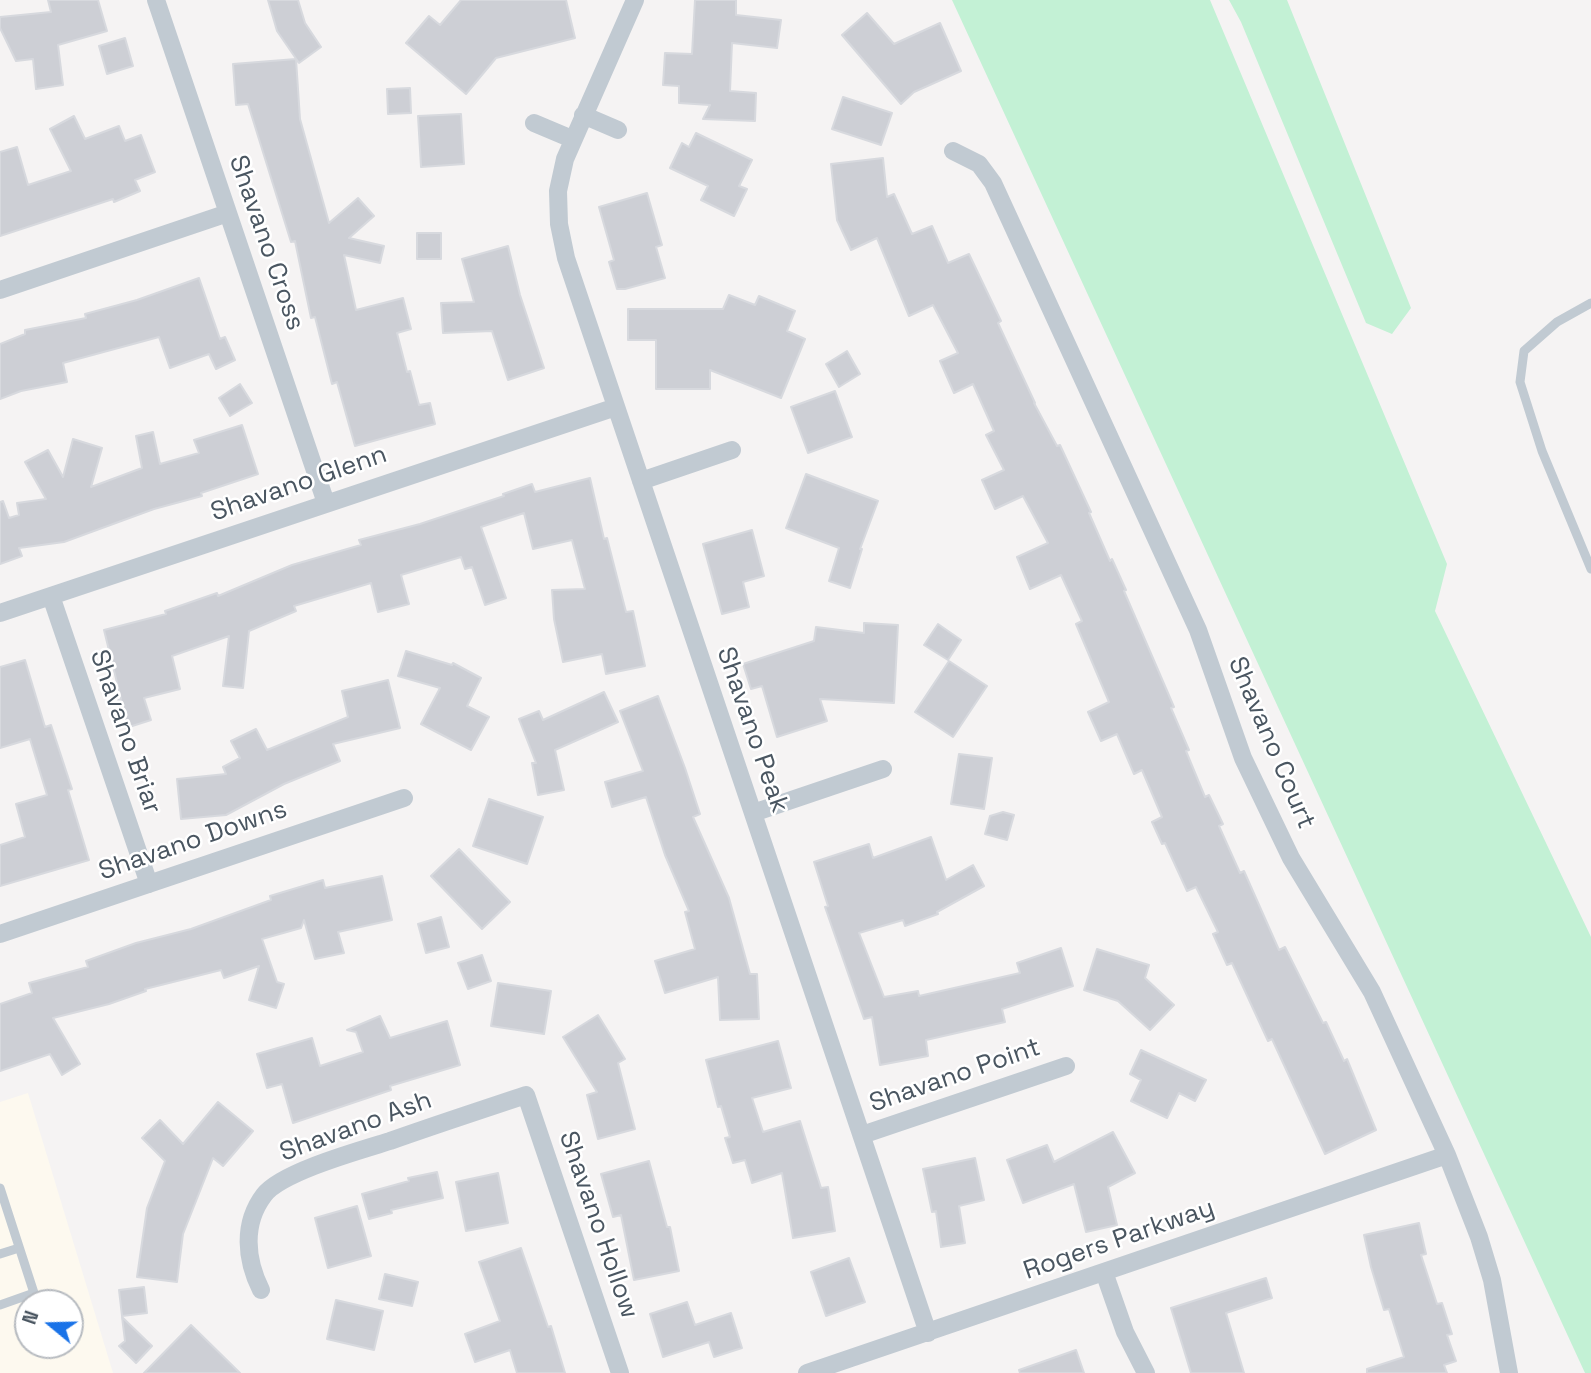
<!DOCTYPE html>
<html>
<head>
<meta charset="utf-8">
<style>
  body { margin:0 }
  #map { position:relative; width:1591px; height:1373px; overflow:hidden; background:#f5f3f3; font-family:"Space Grotesk",sans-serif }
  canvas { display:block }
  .north { position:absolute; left:14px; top:1289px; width:70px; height:70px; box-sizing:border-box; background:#fff; border:2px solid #b7bbc0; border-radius:50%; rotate:289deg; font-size:19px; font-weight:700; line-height:28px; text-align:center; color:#4a5661 }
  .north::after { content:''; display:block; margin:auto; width:24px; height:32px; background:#1a73e8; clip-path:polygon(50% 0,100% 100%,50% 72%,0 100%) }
</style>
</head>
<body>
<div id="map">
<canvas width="1591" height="1373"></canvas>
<div class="north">N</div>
</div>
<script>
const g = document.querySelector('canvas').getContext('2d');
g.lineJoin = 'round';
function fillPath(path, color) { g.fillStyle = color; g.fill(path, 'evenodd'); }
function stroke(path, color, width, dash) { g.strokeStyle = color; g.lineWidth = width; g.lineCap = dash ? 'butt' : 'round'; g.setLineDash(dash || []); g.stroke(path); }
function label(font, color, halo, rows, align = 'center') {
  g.font = font + ' "Space Grotesk",sans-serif'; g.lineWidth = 5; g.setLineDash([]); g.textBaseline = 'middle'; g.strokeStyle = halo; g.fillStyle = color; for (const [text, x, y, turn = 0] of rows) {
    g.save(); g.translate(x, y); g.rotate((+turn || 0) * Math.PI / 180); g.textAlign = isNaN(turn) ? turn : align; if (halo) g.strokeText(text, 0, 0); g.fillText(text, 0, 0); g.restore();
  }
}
fillPath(new Path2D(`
  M 28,1093 L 113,1373 L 0,1373 L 0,1102 ZM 28,1303 L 70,1303 L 70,1345 L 28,1345 Z`), '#fdf9ef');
fillPath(new Path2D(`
  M 952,0 L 1210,0 L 1447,564 L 1435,611 L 1591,937 L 1591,1373 L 1585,1373 Z
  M 1229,0 L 1287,0 L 1411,308 L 1392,334 L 1366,323 L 1241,22 Z`), '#c3f1d5');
const building = new Path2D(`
  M 48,0 L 98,0 L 107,31 L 58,45 L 63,85 L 36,89 L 33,59 L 16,61 L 0,28 L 0,17 L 51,12 Z
  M 268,0 L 298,0 L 305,23 L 321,47 L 299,63 L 277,31 Z
  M 461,0 L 566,0 L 575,38 L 496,58 L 466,94 L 406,43 L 429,16 L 440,25 Z
  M 695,0 L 736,0 L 736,15 L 781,20 L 777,48 L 732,43 L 730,91 L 756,93 L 755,121 L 703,119 L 710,105 L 679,103 L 679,86 L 663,85 L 665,53 L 692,54 Z
  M 867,13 L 894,44 L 940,23 L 961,71 L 914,92 L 901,104 L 842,35 Z
  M 125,38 L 133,66 L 107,74 L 99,46 Z
  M 296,59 L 300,119 L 329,223 L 358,198 L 374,216 L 349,238 L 384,246 L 380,263 L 344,255 L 356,310 L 403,298 L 411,329 L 397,333 L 407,372 L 410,371 L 419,405 L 430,403 L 435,424 L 355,446 L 337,382 L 332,384 L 315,317 L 311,318 L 295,241 L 291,242 L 248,104 L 236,105 L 233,64 Z
  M 410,88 L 411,113 L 388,114 L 387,89 Z
  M 843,97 L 892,113 L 881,145 L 832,129 Z
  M 461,114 L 464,164 L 421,167 L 418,116 Z
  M 74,116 L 85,139 L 119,126 L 125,141 L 141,135 L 155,172 L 135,180 L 140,191 L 114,202 L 113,199 L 0,236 L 0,152 L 17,147 L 28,185 L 71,171 L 50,129 Z
  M 696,133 L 752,160 L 739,186 L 747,189 L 734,216 L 701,200 L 708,186 L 670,168 L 682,143 L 689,147 Z
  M 883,158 L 887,197 L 894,194 L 912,234 L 932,226 L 948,263 L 969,254 L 1001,321 L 998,323 L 1035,403 L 1034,403 L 1057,446 L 1060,445 L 1091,512 L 1089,513 L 1110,561 L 1112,559 L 1126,590 L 1124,591 L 1174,707 L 1171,708 L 1189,750 L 1186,751 L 1205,797 L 1209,795 L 1223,824 L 1219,826 L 1240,873 L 1244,871 L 1279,950 L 1285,947 L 1323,1023 L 1326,1022 L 1344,1061 L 1347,1059 L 1376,1130 L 1325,1154 L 1272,1039 L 1268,1041 L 1232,963 L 1227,965 L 1213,934 L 1218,932 L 1196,887 L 1187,891 L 1165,843 L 1162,844 L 1152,822 L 1162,817 L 1142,770 L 1134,774 L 1117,734 L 1101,741 L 1088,712 L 1109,702 L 1076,624 L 1082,621 L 1061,575 L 1030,589 L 1017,557 L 1048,543 L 1023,496 L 995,509 L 982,480 L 1004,470 L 986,435 L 994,431 L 973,384 L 954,393 L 940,361 L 958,353 L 933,305 L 909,316 L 877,238 L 851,250 L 837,220 L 831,164 Z
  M 647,193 L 662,245 L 656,247 L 665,278 L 625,289 L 617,289 L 609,262 L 614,260 L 599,207 Z
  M 417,233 L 441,233 L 441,259 L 417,259 Z
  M 508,246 L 520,295 L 544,368 L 508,380 L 492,331 L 443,333 L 441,303 L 474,302 L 462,259 Z
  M 199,278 L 220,339 L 225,337 L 235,360 L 216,369 L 209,354 L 170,368 L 159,337 L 63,363 L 67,382 L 21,391 L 0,399 L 0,344 L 25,334 L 25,330 L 86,318 L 85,314 L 137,300 Z
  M 729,295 L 755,305 L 759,296 L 795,311 L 787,331 L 805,339 L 781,398 L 710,370 L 710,389 L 656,389 L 656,340 L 628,340 L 628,309 L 723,309 Z
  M 847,351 L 860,374 L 839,387 L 826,364 Z
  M 240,384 L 252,403 L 230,416 L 219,398 Z
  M 835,391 L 852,437 L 808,453 L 791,407 Z
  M 242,425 L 258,474 L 201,493 L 202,496 L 154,509 L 64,542 L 19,548 L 22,556 L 0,564 L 0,502 L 3,501 L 9,518 L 19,515 L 17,503 L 46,499 L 25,462 L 48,450 L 63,477 L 73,439 L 102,448 L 91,487 L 142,468 L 136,436 L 153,432 L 160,464 L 199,453 L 194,440 Z
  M 806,474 L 878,501 L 860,549 L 862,549 L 850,588 L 829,581 L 839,548 L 786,528 Z
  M 590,478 L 604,539 L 607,538 L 626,612 L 633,611 L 645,666 L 606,674 L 602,654 L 563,662 L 554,619 L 552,590 L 585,589 L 572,540 L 533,549 L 524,513 L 481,527 L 506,598 L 485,605 L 472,567 L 465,569 L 461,557 L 401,575 L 409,604 L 378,612 L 371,583 L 294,606 L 296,611 L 249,631 L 243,688 L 223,686 L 229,636 L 172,656 L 180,689 L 144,698 L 151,720 L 126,728 L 118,700 L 121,699 L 104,630 L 166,614 L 165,611 L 217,593 L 218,596 L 292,565 L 361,545 L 359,540 L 420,524 L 504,496 L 503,494 L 532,484 L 535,492 Z
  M 752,530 L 764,576 L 743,582 L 749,607 L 722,614 L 703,544 Z
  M 864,623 L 898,625 L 894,703 L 820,699 L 827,721 L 777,737 L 762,686 L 751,689 L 743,664 L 814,641 L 816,627 L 864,633 Z
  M 938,624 L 961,640 L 948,660 L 924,645 Z
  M 406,651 L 452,665 L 453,663 L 481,678 L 467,706 L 489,717 L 471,750 L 421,724 L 440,688 L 398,676 Z
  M 25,660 L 45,727 L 51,725 L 72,789 L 68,790 L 89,860 L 0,886 L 0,845 L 25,837 L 16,804 L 47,795 L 30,739 L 0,748 L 0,667 Z
  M 949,661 L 987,686 L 953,737 L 915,712 Z
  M 388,680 L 400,728 L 333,744 L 340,761 L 284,784 L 226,815 L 181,819 L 177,779 L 226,774 L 223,767 L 240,758 L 231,741 L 256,729 L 267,750 L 348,717 L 342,691 Z
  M 604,692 L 618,722 L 555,750 L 564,790 L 538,795 L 532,763 L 536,763 L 519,719 L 539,711 L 543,720 Z
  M 658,696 L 685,768 L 700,814 L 693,817 L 729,898 L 750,974 L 757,974 L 759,1019 L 720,1020 L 718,977 L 665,993 L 655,961 L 695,949 L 685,912 L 689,911 L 665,855 L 646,797 L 612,807 L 605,782 L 643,771 L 620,711 Z
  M 959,754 L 992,758 L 984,809 L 951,804 Z
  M 489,799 L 543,817 L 527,864 L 473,846 Z
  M 1003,812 L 1014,815 L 1007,840 L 985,834 L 990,816 Z
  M 931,837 L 946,880 L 973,865 L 984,886 L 937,912 L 938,914 L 905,926 L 903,920 L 859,933 L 884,997 L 918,991 L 919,996 L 1020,973 L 1017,963 L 1061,948 L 1073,986 L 1002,1009 L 1005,1022 L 926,1040 L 928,1056 L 880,1065 L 872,1017 L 864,1019 L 825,907 L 828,906 L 814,862 L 869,844 L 873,858 Z
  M 459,849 L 510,902 L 482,929 L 431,876 Z
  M 382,876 L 392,920 L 338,932 L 344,953 L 315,959 L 304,920 L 301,928 L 262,939 L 277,982 L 284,984 L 276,1008 L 249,1000 L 259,966 L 224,978 L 221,970 L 145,989 L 146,991 L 109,1004 L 53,1018 L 80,1064 L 62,1075 L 50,1054 L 0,1071 L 0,1004 L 32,993 L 29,983 L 88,967 L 86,961 L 136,943 L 191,929 L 271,900 L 270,896 L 323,880 L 325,888 Z
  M 441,917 L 449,947 L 426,953 L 418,924 Z
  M 1097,949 L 1149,965 L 1145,978 L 1174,1005 L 1150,1030 L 1118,1001 L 1084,990 Z
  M 482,955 L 491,981 L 468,989 L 458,963 Z
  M 498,983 L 551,991 L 544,1034 L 491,1026 Z
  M 598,1015 L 625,1059 L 618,1063 L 635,1129 L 598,1139 L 587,1095 L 597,1092 L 563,1037 Z
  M 380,1016 L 390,1038 L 447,1021 L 460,1065 L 390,1086 L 391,1090 L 293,1123 L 282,1084 L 267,1088 L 257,1054 L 312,1038 L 320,1066 L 363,1052 L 356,1032 L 347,1030 Z
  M 778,1041 L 791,1088 L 752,1098 L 763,1132 L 800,1121 L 821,1188 L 828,1187 L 835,1231 L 793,1238 L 782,1173 L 752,1183 L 745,1160 L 733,1163 L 725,1138 L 730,1137 L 721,1106 L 718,1107 L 706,1060 Z
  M 1141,1050 L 1206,1080 L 1195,1101 L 1179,1093 L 1167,1118 L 1131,1101 L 1141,1080 L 1130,1074 Z
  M 218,1102 L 253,1131 L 223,1166 L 213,1158 L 183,1234 L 177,1282 L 137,1277 L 147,1208 L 165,1161 L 142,1138 L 160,1120 L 183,1144 Z
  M 1113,1132 L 1135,1173 L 1108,1187 L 1117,1225 L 1086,1232 L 1074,1184 L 1023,1203 L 1007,1160 L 1047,1145 L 1054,1162 Z
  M 975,1158 L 984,1200 L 959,1206 L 965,1243 L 941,1247 L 936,1211 L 932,1212 L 923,1169 Z
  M 649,1161 L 667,1227 L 670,1227 L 679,1271 L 634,1280 L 621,1215 L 613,1217 L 601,1174 Z
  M 437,1172 L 443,1198 L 391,1210 L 392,1213 L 369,1219 L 362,1194 L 409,1181 L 408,1178 Z
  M 498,1173 L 508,1223 L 466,1231 L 456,1182 Z
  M 357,1206 L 371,1256 L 328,1268 L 315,1218 Z
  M 1419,1223 L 1426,1254 L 1421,1255 L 1437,1304 L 1442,1303 L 1452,1334 L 1447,1335 L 1456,1361 L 1444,1365 L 1447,1373 L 1367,1373 L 1367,1369 L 1404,1357 L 1389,1309 L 1384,1310 L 1371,1267 L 1364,1235 Z
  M 521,1248 L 548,1327 L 551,1326 L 565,1373 L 517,1373 L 510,1350 L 475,1362 L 465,1334 L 500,1321 L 479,1262 Z
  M 849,1258 L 865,1302 L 826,1316 L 811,1272 Z
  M 385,1274 L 418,1282 L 412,1306 L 379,1299 Z
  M 1266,1278 L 1272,1298 L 1226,1313 L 1244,1373 L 1191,1373 L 1171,1308 Z
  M 144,1287 L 147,1313 L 122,1316 L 119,1290 Z
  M 336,1300 L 383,1311 L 374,1350 L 327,1339 Z
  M 687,1302 L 695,1325 L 731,1313 L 742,1348 L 714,1357 L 709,1342 L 663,1357 L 650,1314 Z
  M 122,1317 L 152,1346 L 136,1363 L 119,1346 L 125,1341 Z
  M 191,1325 L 240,1373 L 144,1373 Z
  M 1076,1350 L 1084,1373 L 1020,1373 L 1019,1370 Z`);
fillPath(building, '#cdcfd5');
stroke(building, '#d7d9de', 2);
stroke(new Path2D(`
  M 1591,303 L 1557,322 L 1524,351 L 1520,382 L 1542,451 L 1591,569
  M 0,1188 L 34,1293 L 0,1305
  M 0,1254 L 19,1248`), '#c1cad2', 9);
stroke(new Path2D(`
  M 156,0 L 326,503
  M 635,0 L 565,159 L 558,191 L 559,224 L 566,258 L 928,1333
  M 583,115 L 618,130
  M 534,123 L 572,139
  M 953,151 L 979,164 L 993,183 L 1198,630 L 1243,758 L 1291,858 L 1372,992 L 1447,1155 L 1479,1237 L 1492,1280 L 1509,1373
  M 0,290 L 228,213
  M 641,481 L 732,450
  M 51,596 L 149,884
  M 0,613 L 616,407
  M 753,813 L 883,769
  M 0,934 L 404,798
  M 862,1135 L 1066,1066
  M 1104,1272 L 1125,1332 L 1146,1373
  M 261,1290 C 246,1260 242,1224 264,1195 C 281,1172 361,1150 390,1141 C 435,1125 481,1110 526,1095 L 620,1373
  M 807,1373 L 1447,1155`), '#c1cad2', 18);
label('26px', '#4a5661', '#fff', [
  ["Shavano Cross",266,243,71],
  ["Shavano Glenn",299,484,-19],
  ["Shavano Peak",752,730,71],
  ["Shavano Briar",125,732,71],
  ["Shavano Court",1271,743,67],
  ["Shavano Downs",193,841,-19],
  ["Shavano Point",955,1076,-19],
  ["Shavano Ash",356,1127,-20],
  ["Shavano Hollow",598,1225,71],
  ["Rogers Parkway",1119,1240,-19]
]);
</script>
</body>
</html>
